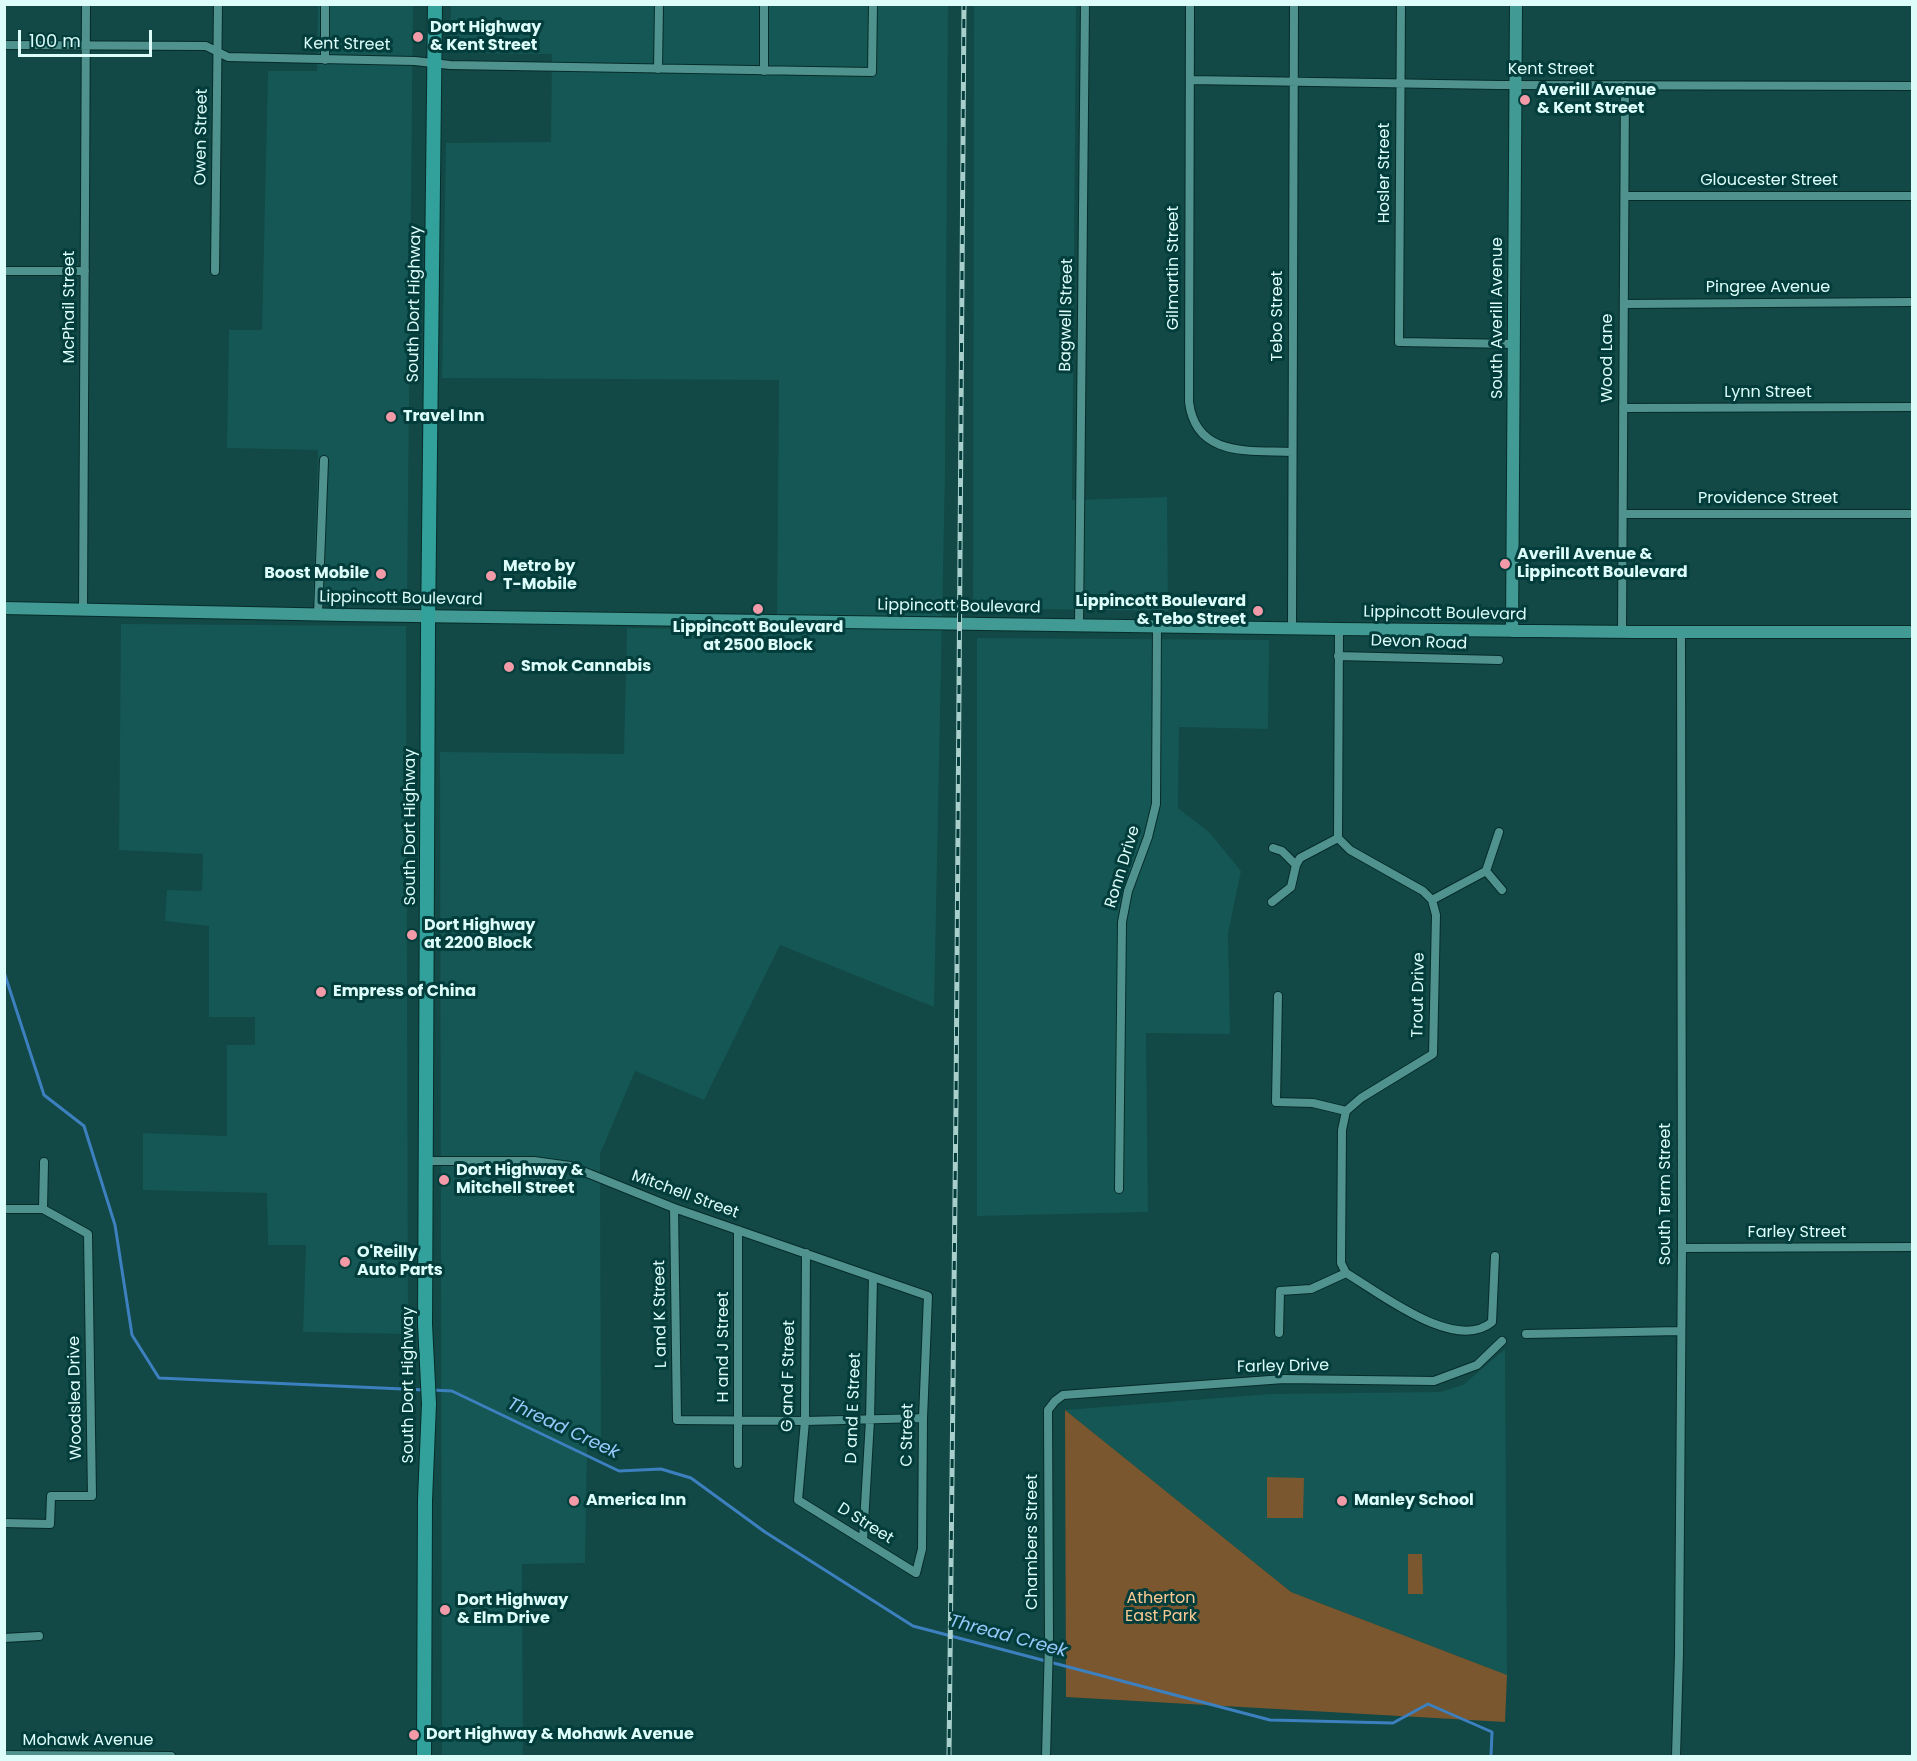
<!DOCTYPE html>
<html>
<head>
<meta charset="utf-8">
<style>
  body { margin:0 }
  #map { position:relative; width:1917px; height:1761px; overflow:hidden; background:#124845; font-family:Poppins,sans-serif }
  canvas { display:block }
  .frame { position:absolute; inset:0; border:6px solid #dcfdfa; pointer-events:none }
  .scale { position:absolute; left:18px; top:30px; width:134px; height:27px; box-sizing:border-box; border:3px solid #dcfdfa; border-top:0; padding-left:8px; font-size:18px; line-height:21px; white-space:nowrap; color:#dcfdfa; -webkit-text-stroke:4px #033d3b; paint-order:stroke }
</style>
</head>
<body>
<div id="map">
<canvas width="1917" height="1761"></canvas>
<div class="frame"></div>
<div class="scale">100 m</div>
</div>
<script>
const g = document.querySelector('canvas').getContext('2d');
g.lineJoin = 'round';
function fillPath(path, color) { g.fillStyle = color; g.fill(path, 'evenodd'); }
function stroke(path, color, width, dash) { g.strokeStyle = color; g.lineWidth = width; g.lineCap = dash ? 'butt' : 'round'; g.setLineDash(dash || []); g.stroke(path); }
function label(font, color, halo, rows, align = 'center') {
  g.font = font + ' Poppins,sans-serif'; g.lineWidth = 6; g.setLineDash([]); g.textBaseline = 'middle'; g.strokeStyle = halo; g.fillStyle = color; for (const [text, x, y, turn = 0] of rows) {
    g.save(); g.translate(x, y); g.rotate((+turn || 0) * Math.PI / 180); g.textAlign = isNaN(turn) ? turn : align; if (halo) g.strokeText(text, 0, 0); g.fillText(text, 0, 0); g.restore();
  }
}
fillPath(new Path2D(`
  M 318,5 L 413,5 L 407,603 L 313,601 L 318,450 L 227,448 L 229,330 L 262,330 L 268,71 L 317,71 Z
  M 451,5 L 948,5 L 945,473 L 934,1007 L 780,945 L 704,1100 L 635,1071 L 600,1154 L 601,1444 L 587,1446 L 585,1563 L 522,1564 L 523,1756 L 442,1756 L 440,752 L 624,754 L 627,628 L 777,630 L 779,380 L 442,378 L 446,143 L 551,142 L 552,54 L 450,53 Z
  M 974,5 L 1076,5 L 1072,500 L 1167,497 L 1168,611 L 973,608 Z
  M 121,624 L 406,626 L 408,1334 L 303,1332 L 306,1245 L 268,1245 L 267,1193 L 143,1190 L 143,1133 L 227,1136 L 227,1045 L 255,1045 L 255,1017 L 209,1017 L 209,926 L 165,921 L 167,890 L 202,891 L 203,854 L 119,850 Z
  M 977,638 L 1269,640 L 1268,729 L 1179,727 L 1178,808 L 1209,832 L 1241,871 L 1228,933 L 1230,1034 L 1146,1033 L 1148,1212 L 977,1216 Z
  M 1505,1349 L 1507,1675 L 1291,1592 L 1065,1410 L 1270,1394 L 1440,1392 L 1463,1385 Z`), '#155754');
fillPath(new Path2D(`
  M 1065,1410 L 1291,1592 L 1507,1675 L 1505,1722 L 1066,1697 Z
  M 1267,1477 L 1304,1478 L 1303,1518 L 1267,1518 Z
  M 1408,1554 L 1422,1554 L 1423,1594 L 1408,1594 Z`), '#7a572e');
stroke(new Path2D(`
  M 4,972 L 44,1095 L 84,1126 L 115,1225 L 132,1335 L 159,1378 L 425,1390
  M 432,1390 L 452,1391 L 619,1471 L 661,1469 L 691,1478 L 765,1532 L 913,1626 L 1270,1720 L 1393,1723 L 1428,1704 L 1492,1732 L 1491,1756`), '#3d80bf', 3);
const street = new Path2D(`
  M 325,4 L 325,60
  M 1190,4 L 1189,402 C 1196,458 1250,450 1292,452
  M 1401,4 L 1399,342 L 1514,344
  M 4,45 L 206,46 L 228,57 L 415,61 L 450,65 L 872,72 L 873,4
  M 658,69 L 659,4
  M 764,71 L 764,4
  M 1190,80 L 1499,85 L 1912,86
  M 1625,196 L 1912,196
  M 4,271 L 85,271
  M 215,271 L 218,4
  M 1624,304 L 1912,302
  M 1623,408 L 1912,407
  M 1623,514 L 1912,514
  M 83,609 L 86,4
  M 318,614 L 324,460
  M 1079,625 L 1085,4
  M 1292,628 L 1294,4
  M 1339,629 L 1338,838 L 1350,850 L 1423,891 L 1432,900 L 1436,915 L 1433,1054 L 1361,1098 L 1346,1111 L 1342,1130 L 1341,1263 L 1346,1273 C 1380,1293 1455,1353 1492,1322 L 1495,1256
  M 1622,632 L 1625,85
  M 1338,656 L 1499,660
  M 1273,848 L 1282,851 L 1296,865
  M 1486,871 L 1499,832
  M 1486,871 L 1502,890
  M 1432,900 L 1486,871
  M 1272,902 L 1291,887 L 1296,865 L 1300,858 L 1338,838
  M 1278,996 L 1276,1102 L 1313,1103 L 1346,1111
  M 426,1161 L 534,1161 L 570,1166 L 674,1208 L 928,1296 L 923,1418 L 922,1549 L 916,1573 L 798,1500 L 805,1421 L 806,1253
  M 1119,1189 L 1122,922 L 1128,891 L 1148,837 L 1156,804 L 1157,626
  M 674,1208 L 677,1420 L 805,1421 L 923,1418
  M 4,1209 L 43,1209 L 88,1234 L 92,1496 L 51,1496 L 50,1524 L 4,1523
  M 43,1209 L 44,1162
  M 1682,1248 L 1912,1247
  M 1279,1333 L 1280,1291 L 1311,1289 L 1346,1273
  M 1526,1334 L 1680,1331
  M 738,1464 L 738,1230
  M 863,1540 L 870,1420 L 873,1277
  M 4,1638 L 39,1636
  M 4,1755 L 171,1756
  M 1046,1756 L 1049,1642 L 1048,1410 L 1055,1401 L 1063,1395 L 1284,1379 L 1434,1381 L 1477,1365 L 1502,1341
  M 1676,1756 L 1679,1654 L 1682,1248 L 1681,632`);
const secondary = new Path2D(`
  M 4,608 L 344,615 L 1339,629 L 1635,632 L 1912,632
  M 1512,631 L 1516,4`);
const primary = new Path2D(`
  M 424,1756 L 425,1500 L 429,1404 L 425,1324 L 428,629 L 435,4`);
stroke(street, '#062c2a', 10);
stroke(secondary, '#062c2a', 14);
stroke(primary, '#062c2a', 16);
stroke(street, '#50938e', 8);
stroke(secondary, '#429a94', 12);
stroke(primary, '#33a19b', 14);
const rail = new Path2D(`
  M 949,1756 L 956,1103 L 964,4`);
stroke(rail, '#a9cfcc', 5);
stroke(rail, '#033d3b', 3, [9]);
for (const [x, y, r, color] of [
  [418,37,6,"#f39aa8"],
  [1525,100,6,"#f39aa8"],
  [391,417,6,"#f39aa8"],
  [1505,564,6,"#f39aa8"],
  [381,574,6,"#f39aa8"],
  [491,576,6,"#f39aa8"],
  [758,609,6,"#f39aa8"],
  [1258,611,6,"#f39aa8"],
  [509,667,6,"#f39aa8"],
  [412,935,6,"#f39aa8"],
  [321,992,6,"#f39aa8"],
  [444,1180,6,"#f39aa8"],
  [345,1262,6,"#f39aa8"],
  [574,1501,6,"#f39aa8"],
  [1342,1501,6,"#f39aa8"],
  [445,1610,6,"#f39aa8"],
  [414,1735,6,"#f39aa8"]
]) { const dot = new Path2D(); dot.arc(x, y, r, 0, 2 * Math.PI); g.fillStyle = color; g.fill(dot); stroke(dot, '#033d3b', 2); }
label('bold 16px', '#dcfdfa', '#033d3b', [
  ["Dort Highway",430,28],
  ["& Kent Street",430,46],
  ["Averill Avenue",1537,91],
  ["& Kent Street",1537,109],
  ["Travel Inn",403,417],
  ["Averill Avenue &",1517,555],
  ["Lippincott Boulevard",1517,573],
  ["Metro by",503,567],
  ["T-Mobile",503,585],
  ["Boost Mobile",369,574,"right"],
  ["Lippincott Boulevard",1246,602,"right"],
  ["& Tebo Street",1246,620,"right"],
  ["Lippincott Boulevard",758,628,"center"],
  ["at 2500 Block",758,646,"center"],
  ["Smok Cannabis",521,667],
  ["Dort Highway",424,926],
  ["at 2200 Block",424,944],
  ["Empress of China",333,992],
  ["Dort Highway &",456,1171],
  ["Mitchell Street",456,1189],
  ["O'Reilly",357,1253],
  ["Auto Parts",357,1271],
  ["America Inn",586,1501],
  ["Manley School",1354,1501],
  ["Dort Highway",457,1601],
  ["& Elm Drive",457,1619],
  ["Dort Highway & Mohawk Avenue",426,1735]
], 'left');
label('16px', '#dcfdfa', '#033d3b', [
  ["Kent Street",347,45,1],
  ["Kent Street",1551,70],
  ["Owen Street",202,137,-89],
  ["Hosler Street",1385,173,-90],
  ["Gloucester Street",1769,181],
  ["Gilmartin Street",1174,268,-90],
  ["Pingree Avenue",1768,288],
  ["South Dort Highway",415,304,-89],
  ["McPhail Street",70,307,-90],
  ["Bagwell Street",1067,315,-89],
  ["Tebo Street",1278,316,-90],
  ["South Averill Avenue",1498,318,-90],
  ["Wood Lane",1608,358,-90],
  ["Lynn Street",1768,393],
  ["Providence Street",1768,499],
  ["Lippincott Boulevard",401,599,1],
  ["Lippincott Boulevard",959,607,1],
  ["Lippincott Boulevard",1445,614,1],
  ["Devon Road",1419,643,2],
  ["South Dort Highway",411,827,-90],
  ["Ronn Drive",1123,867,-73],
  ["Trout Drive",1419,995,-89],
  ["South Term Street",1666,1194,-90],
  ["Mitchell Street",685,1195,20],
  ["Farley Street",1797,1233],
  ["L and K Street",661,1314,-91],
  ["H and J Street",724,1347,-90],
  ["Farley Drive",1283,1367,-1],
  ["G and F Street",789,1376,-89],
  ["South Dort Highway",409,1385,-90],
  ["Woodslea Drive",76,1398,-91],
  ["D and E Street",854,1408,-88],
  ["C Street",908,1435,-89],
  ["D Street",865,1524,32],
  ["Chambers Street",1033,1542,-90],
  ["Mohawk Avenue",88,1741]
]);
label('16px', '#fac993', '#033d3b', [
  ["Atherton",1161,1599],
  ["East Park",1161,1617]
]);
label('italic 18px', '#97c9fc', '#033d3b', [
  ["Thread Creek",563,1429,25],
  ["Thread Creek",1008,1637,15]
]);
</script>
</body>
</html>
